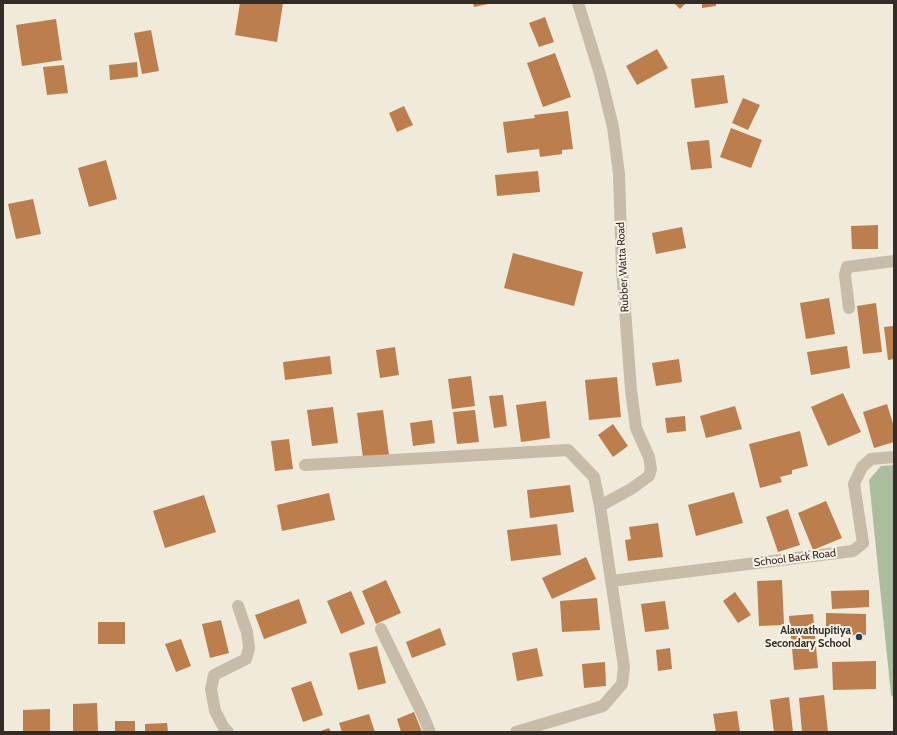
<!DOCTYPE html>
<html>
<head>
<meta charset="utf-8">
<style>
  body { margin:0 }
  #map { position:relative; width:897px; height:735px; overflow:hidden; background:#efeada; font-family:Cabin,sans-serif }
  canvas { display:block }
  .frame { position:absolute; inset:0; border:4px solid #332d27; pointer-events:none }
</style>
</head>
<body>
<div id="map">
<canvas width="897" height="735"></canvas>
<div class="frame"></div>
</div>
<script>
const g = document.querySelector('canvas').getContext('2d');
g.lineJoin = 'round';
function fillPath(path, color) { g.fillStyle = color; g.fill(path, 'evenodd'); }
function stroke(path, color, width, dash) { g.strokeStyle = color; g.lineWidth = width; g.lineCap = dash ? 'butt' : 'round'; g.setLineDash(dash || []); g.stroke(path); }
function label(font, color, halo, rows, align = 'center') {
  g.font = font + ' Cabin,sans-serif'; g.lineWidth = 4; g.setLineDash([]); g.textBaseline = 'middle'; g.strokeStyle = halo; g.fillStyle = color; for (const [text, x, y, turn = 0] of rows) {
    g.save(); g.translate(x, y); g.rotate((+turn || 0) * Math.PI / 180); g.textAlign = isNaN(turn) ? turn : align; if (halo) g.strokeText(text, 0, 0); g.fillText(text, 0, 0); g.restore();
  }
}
fillPath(new Path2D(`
  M 894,465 L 894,698 L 891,695 L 869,480 L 881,466 Z`), '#abbd9c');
fillPath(new Path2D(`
  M 240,3 L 283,3 L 277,42 L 235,35 Z
  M 473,3 L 488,3 L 488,4 L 474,7 Z
  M 674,3 L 686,3 L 680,9 Z
  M 702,3 L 716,3 L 716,6 L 702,8 Z
  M 545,17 L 554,42 L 539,47 L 529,23 Z
  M 56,19 L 62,60 L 22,66 L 16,25 Z
  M 151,30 L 159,71 L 142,74 L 134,33 Z
  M 657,49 L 668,68 L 637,85 L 626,66 Z
  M 555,53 L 571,97 L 543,107 L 527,63 Z
  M 137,62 L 138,77 L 110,80 L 109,65 Z
  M 64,65 L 68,93 L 47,95 L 43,67 Z
  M 724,75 L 728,103 L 695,108 L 691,79 Z
  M 743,98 L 760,105 L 748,130 L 732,123 Z
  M 404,106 L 413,125 L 397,132 L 389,113 Z
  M 568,111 L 573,149 L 562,150 L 562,154 L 540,157 L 539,149 L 507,153 L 503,122 L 535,118 L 534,115 Z
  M 731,128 L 762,140 L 751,168 L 720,157 Z
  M 709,140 L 712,168 L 691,170 L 687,142 Z
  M 106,160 L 117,199 L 89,207 L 78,168 Z
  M 538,171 L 540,192 L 497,196 L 495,175 Z
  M 33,199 L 41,234 L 16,239 L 8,204 Z
  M 878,225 L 878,249 L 852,249 L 851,226 Z
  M 682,227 L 686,248 L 656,254 L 652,233 Z
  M 513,253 L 583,272 L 574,306 L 504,288 Z
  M 829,298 L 835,334 L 806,339 L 800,303 Z
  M 876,303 L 882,352 L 863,354 L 857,306 Z
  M 894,326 L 894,359 L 888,360 L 884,327 Z
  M 847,346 L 850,368 L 811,375 L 807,352 Z
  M 395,347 L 399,375 L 380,378 L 376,350 Z
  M 330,356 L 332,374 L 285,380 L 283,362 Z
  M 679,359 L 682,382 L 656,386 L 652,363 Z
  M 471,376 L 475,406 L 452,409 L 448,379 Z
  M 617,377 L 621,417 L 589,420 L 585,380 Z
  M 843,393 L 861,432 L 828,446 L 811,407 Z
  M 503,395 L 507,426 L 494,428 L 489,396 Z
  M 546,401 L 550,438 L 521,442 L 516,405 Z
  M 887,404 L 894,427 L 894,442 L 874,448 L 863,412 Z
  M 735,406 L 742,429 L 706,438 L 700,416 Z
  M 333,407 L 338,443 L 312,446 L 307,410 Z
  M 383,410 L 389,455 L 363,458 L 357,413 Z
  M 475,410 L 479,442 L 457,444 L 453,412 Z
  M 685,416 L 686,431 L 667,433 L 665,418 Z
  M 432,420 L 435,443 L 413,446 L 410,423 Z
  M 613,424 L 628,446 L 613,457 L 598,435 Z
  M 800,431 L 808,466 L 792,470 L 792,474 L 780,477 L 782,482 L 760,488 L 749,444 Z
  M 289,439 L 293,469 L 275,471 L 271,441 Z
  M 570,485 L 574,512 L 530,518 L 527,490 Z
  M 734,492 L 743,523 L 696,536 L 688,505 Z
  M 329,493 L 335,520 L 282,531 L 277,505 Z
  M 204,495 L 216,532 L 165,548 L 153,511 Z
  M 826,501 L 842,538 L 813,550 L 798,513 Z
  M 788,509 L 800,545 L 778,552 L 766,517 Z
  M 658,523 L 663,557 L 628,561 L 625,540 L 631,539 L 629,527 Z
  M 557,524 L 561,555 L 511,561 L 507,530 Z
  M 586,557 L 596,579 L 552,599 L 542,578 Z
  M 386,580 L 401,613 L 376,624 L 362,591 Z
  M 782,580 L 784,625 L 759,626 L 757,581 Z
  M 869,590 L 869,607 L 832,609 L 831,591 Z
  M 351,591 L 365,624 L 341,634 L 327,601 Z
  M 735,592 L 751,615 L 738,623 L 723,601 Z
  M 597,598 L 600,630 L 562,632 L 560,601 Z
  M 299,599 L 307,623 L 264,639 L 255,615 Z
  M 665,601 L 669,629 L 645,632 L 641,604 Z
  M 826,613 L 866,614 L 866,635 L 826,635 Z
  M 813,614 L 818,668 L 794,670 L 789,616 Z
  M 221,620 L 229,653 L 210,658 L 202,624 Z
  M 98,622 L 125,622 L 125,644 L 98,644 Z
  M 440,628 L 446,645 L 412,658 L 406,642 Z
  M 181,639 L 191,666 L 176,672 L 165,644 Z
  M 377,646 L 386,683 L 358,690 L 349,653 Z
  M 537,648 L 543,676 L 517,681 L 512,653 Z
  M 670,648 L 672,669 L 658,671 L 656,650 Z
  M 876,661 L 876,689 L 833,690 L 832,662 Z
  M 605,662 L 606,686 L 584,688 L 582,664 Z
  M 311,681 L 323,715 L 303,722 L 291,688 Z
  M 824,695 L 828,732 L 802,732 L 799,698 Z
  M 789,697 L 793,732 L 774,732 L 770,700 Z
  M 97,703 L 98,731 L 73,731 L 73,704 Z
  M 50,709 L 50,732 L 23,732 L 23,710 Z
  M 737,711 L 740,732 L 716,732 L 713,714 Z
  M 414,712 L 422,732 L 401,732 L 397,719 Z
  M 369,714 L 375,732 L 342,732 L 339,723 Z
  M 115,721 L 135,721 L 135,732 L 115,732 Z
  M 167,723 L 168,732 L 145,732 L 145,724 Z
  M 329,728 L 331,732 L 318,732 Z`), '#bb7e4c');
stroke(new Path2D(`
  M 578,3 L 600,74 L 613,127 L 619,174 L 622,269 L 631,390 L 636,428 L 649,457 L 651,469 L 649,476 L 631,489 L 600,506
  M 849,308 L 845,275 L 847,267 L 894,261
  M 305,465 L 568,450 L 594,477 L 600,506 L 624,667 L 622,684 L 603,706 L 516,732
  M 611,581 L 853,551 L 863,543 L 854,484 L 862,467 L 871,459 L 894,457
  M 381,629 L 422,713 L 430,732
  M 228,732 L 224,728 L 215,711 L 211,689 L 214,675 L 246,659 L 249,648 L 247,632 L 238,606`), '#c6bca7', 12);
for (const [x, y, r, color] of [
  [859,637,4,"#204451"]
]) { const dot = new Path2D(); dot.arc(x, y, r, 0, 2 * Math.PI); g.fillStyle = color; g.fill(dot); stroke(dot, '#f7f3e6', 1.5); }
label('11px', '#332d27', '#f7f3e6', [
  ["Rubber Watta Road",623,267,-93],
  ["School Back Road",795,558,-7]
]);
label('bold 11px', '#332d27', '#f7f3e6', [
  ["Alawathupitiya",851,631],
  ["Secondary School",851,644]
], 'right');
</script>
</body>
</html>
